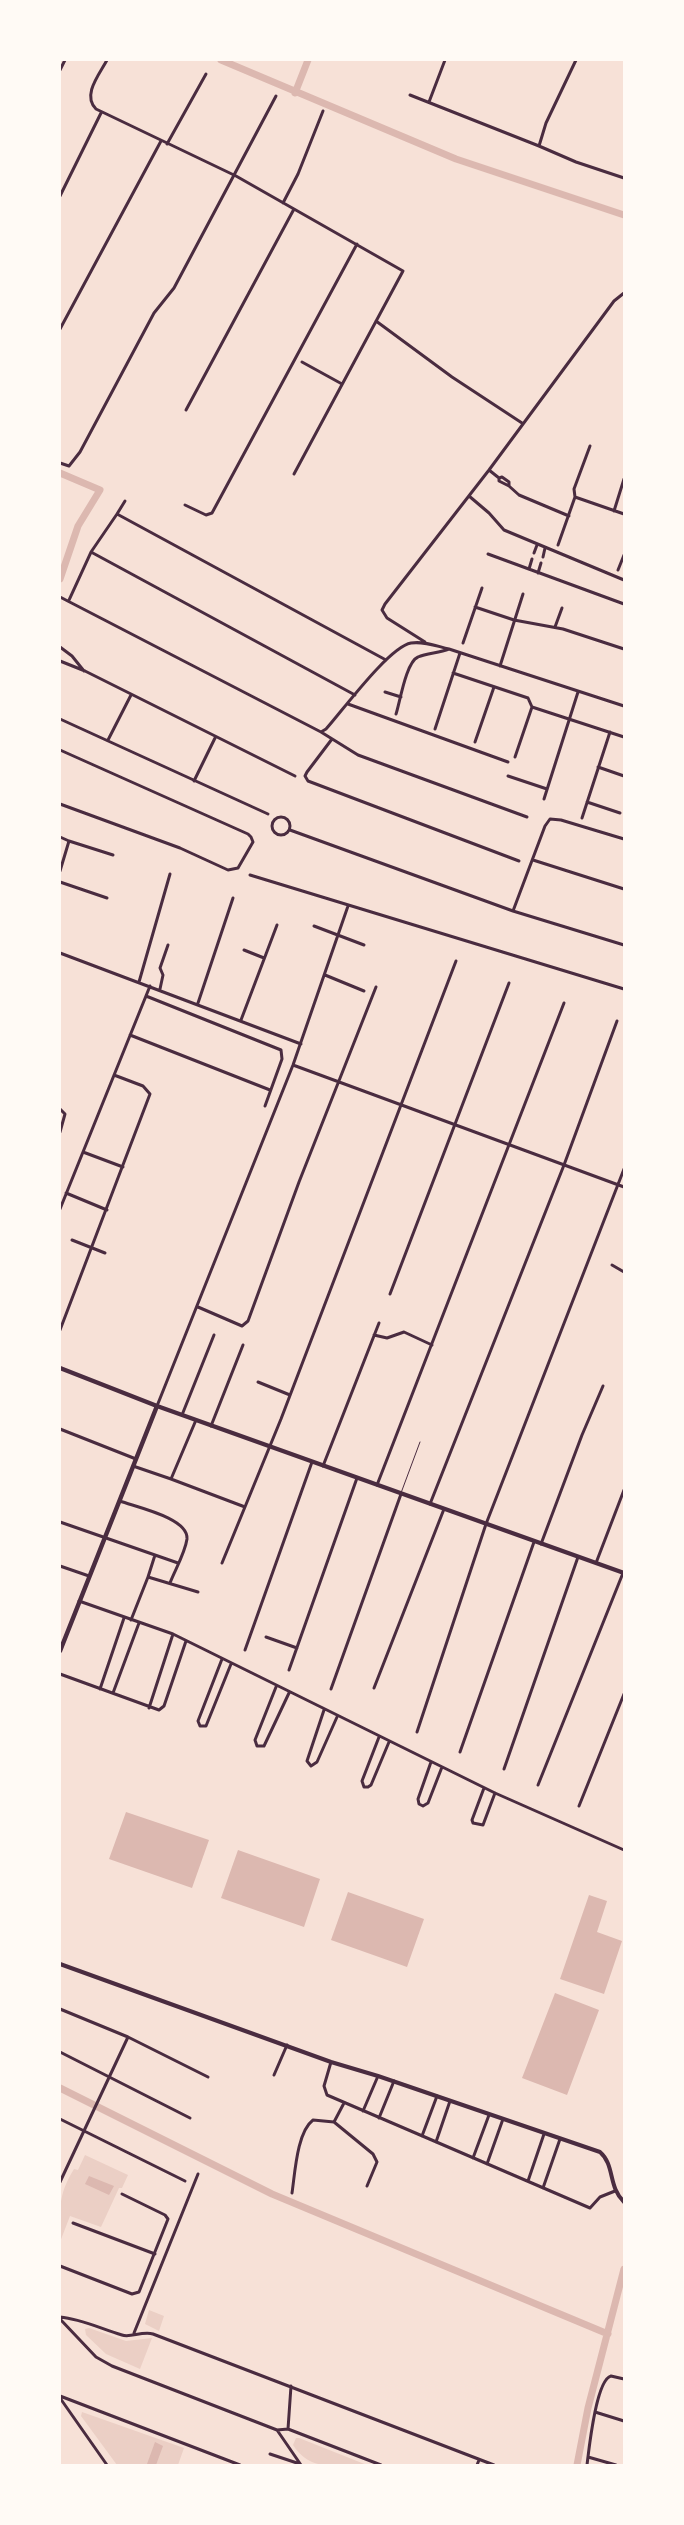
<!DOCTYPE html>
<html>
<head>
<meta charset="utf-8">
<style>
  body { margin:0 }
  #map { position:relative; width:684px; height:2525px; overflow:hidden; background:#f7e1d7; font-family:Spectral,serif }
  canvas { display:block }
  .frame { position:absolute; inset:0; border:61px solid #fffaf5; pointer-events:none }
</style>
</head>
<body>
<div id="map">
<canvas width="684" height="2525"></canvas>
<div class="frame"></div>
</div>
<script>
const g = document.querySelector('canvas').getContext('2d');
g.lineJoin = 'round';
function fillPath(path, color) { g.fillStyle = color; g.fill(path, 'evenodd'); }
function stroke(path, color, width, dash) { g.strokeStyle = color; g.lineWidth = width; g.lineCap = dash ? 'butt' : 'round'; g.setLineDash(dash || []); g.stroke(path); }
fillPath(new Path2D(`
  M 85,2155 L 128,2175 L 122,2188 L 119,2188 L 101,2227 L 70,2216 L 60,2242 C 60,2212 57,2196 74,2169 L 78,2170 Z
  M 149,2310 L 164,2316 L 159,2331 L 145,2324 Z
  M 89,2328 L 126,2341 L 152,2338 L 140,2369 L 106,2354 L 86,2335 L 85,2329 Z
  M 82,2412 L 184,2448 L 178,2465 L 117,2465 L 81,2416 Z
  M 296,2438 L 299,2438 L 367,2465 C 338,2465 311,2473 293,2445 Z`), '#ebcfc5');
fillPath(new Path2D(`
  M 126,1812 L 209,1840 L 192,1888 L 109,1859 Z
  M 238,1850 L 320,1879 L 304,1927 L 221,1898 Z
  M 348,1892 L 424,1919 L 407,1967 L 331,1940 Z
  M 589,1895 L 607,1901 L 597,1932 L 622,1941 L 604,1994 L 560,1979 Z
  M 555,1993 L 599,2010 L 567,2095 L 522,2078 Z
  M 89,2176 L 114,2186 L 109,2195 L 85,2184 Z
  M 155,2442 L 163,2446 L 156,2465 L 147,2464 Z`), '#dcb8b0');
stroke(new Path2D(`
  M 221,60 L 456,159 L 624,215
  M 295,93 L 308,60
  M 60,473 L 100,490 L 78,526 L 60,579
  M 60,2088 L 272,2194 L 608,2334
  M 577,2465 L 588,2408 L 624,2269`), '#dcb8b0', 7);
stroke(new Path2D(`
  M 401,1493 L 420,1442`), '#4a2c40', 1);
stroke(new Path2D(`
  M 107,60 C 99,75 82,95 96,109 L 236,176 L 403,271 L 294,474
  M 576,60 L 546,123 L 539,146 L 576,162 L 624,178
  M 60,70 L 65,60
  M 410,95 L 539,146
  M 429,102 L 445,60
  M 167,144 L 206,74
  M 60,196 L 101,113
  M 283,203 L 298,174 L 323,111
  M 376,321 L 452,377 L 522,423
  M 60,329 L 161,141
  M 302,362 L 342,384
  M 186,410 L 294,209
  M 60,463 L 69,466 L 80,452 L 154,313 L 174,288 L 276,96
  M 489,470 L 499,478 L 499,481 L 509,486
  M 499,478 L 502,477 L 509,482 L 509,486 L 519,495 L 569,516
  M 469,496 L 489,513 L 504,530 L 624,580
  M 575,497 L 624,514
  M 185,505 L 206,515 L 212,513 L 357,244
  M 614,511 L 624,479
  M 117,514 L 125,501
  M 558,545 L 575,497 L 574,489 L 590,446
  M 91,552 L 355,695
  M 534,553 L 537,545
  M 488,554 L 624,604
  M 543,557 L 545,548
  M 529,569 L 532,559
  M 618,570 L 624,555
  M 538,573 L 541,563
  M 60,597 L 321,732 L 358,755 L 527,817
  M 69,600 L 91,552 L 117,514 L 386,660
  M 475,607 L 514,620 L 563,629 L 624,649
  M 555,627 L 562,608
  M 425,642 L 387,618 L 382,610 L 385,604 L 489,470 L 614,301 L 624,293
  M 463,643 L 482,588
  M 60,647 L 72,656 L 84,671
  M 60,661 L 85,671 L 295,776
  M 500,666 L 523,594
  M 453,673 L 528,698 L 532,707 L 624,737
  M 385,692 L 401,697
  M 348,704 L 508,762
  M 396,714 C 400,702 406,662 418,657 C 427,653 439,653 449,649
  M 60,719 L 268,814
  M 435,729 L 460,653
  M 321,732 L 326,729 C 343,710 389,647 411,643 C 424,641 436,646 449,649 L 624,706
  M 332,739 L 307,772 L 305,776 L 308,781 L 519,861
  M 108,740 L 131,695
  M 475,742 L 494,687
  M 60,750 L 248,834 L 251,837 L 253,842 L 238,868 L 228,870 L 180,848 L 60,804
  M 515,757 L 532,707
  M 598,767 L 624,776
  M 508,776 L 547,789
  M 194,781 L 215,738
  M 544,799 L 578,692
  M 587,802 L 620,813
  M272 826a9 9 0 1 1 18 0a9 9 0 1 1-18 0Z
  M 582,818 L 610,732
  M 290,830 L 513,911 L 624,945
  M 60,837 L 69,841 L 60,871
  M 69,841 L 113,855
  M 533,860 L 624,889
  M 250,875 L 624,989
  M 60,882 L 107,898
  M 513,911 L 545,826 L 550,819 L 561,820 L 624,839
  M 314,926 L 364,945
  M 244,950 L 264,958
  M 60,953 L 301,1044
  M 325,975 L 364,991
  M 139,982 L 170,874
  M 160,989 L 163,975 L 160,968 L 168,945
  M 146,996 L 281,1050 L 282,1059 L 265,1106
  M 198,1003 L 233,898
  M 241,1020 L 277,925
  M 130,1035 L 270,1090
  M 293,1065 L 624,1187
  M 60,1109 L 65,1114 L 60,1132
  M 83,1152 L 123,1167
  M 66,1193 L 107,1210
  M 60,1209 L 150,986
  M 72,1240 L 105,1253
  M 612,1265 L 624,1272
  M 390,1294 L 509,983
  M 198,1307 L 242,1326 L 248,1321 L 299,1182 L 376,987
  M 60,1330 L 150,1094 L 143,1086 L 114,1075
  M 374,1335 L 387,1338 L 404,1332 L 432,1345
  M 258,1382 L 290,1395
  M 157,1406 L 293,1065 L 348,906
  M 182,1415 L 214,1335
  M 196,1420 L 171,1479 L 245,1507
  M 211,1426 L 243,1345
  M 60,1429 L 136,1459
  M 133,1466 L 171,1479
  M 323,1466 L 379,1323
  M 377,1485 L 564,1003
  M 120,1501 C 136,1507 189,1518 187,1539 C 185,1553 175,1570 170,1583
  M 430,1504 L 564,1165 L 617,1021
  M 60,1522 L 178,1563
  M 541,1544 L 582,1435 L 603,1386
  M 222,1563 L 281,1419 L 456,961
  M 596,1563 L 624,1490
  M 60,1566 L 89,1576
  M 148,1577 L 155,1555
  M 79,1601 L 173,1634 L 495,1793 L 624,1850
  M 131,1620 L 148,1577 L 198,1592
  M 266,1637 L 297,1648
  M 245,1650 L 312,1462
  M 222,1659 L 198,1721 L 200,1726 L 206,1726 L 208,1721 L 231,1664
  M 289,1670 L 357,1478
  M 60,1674 L 159,1710 L 164,1706 L 186,1641
  M 276,1687 L 255,1740 L 257,1746 L 264,1746 L 289,1693
  M 374,1688 L 444,1509
  M 100,1689 L 124,1618
  M 331,1689 L 401,1494
  M 113,1693 L 139,1623
  M 149,1708 L 173,1634
  M 324,1710 L 307,1761 L 311,1766 L 317,1762 L 337,1717
  M 417,1732 L 486,1524 L 624,1169
  M 379,1737 L 362,1781 L 364,1787 L 368,1787 L 371,1785 L 389,1742
  M 460,1752 L 534,1542
  M 431,1762 L 418,1799 L 419,1804 L 423,1806 L 428,1803 L 442,1767
  M 504,1769 L 578,1557
  M 538,1785 L 623,1573
  M 484,1788 L 472,1820 L 473,1823 L 483,1825 L 495,1793
  M 579,1806 L 624,1694
  M 60,2009 L 128,2037 L 208,2077
  M 60,2052 L 190,2118
  M 331,2062 L 324,2086 L 327,2095 L 590,2208 L 600,2197 L 615,2191
  M 274,2075 L 287,2045
  M 363,2111 L 378,2076
  M 379,2118 L 394,2081
  M 60,2119 L 185,2181
  M 334,2122 L 344,2103
  M 422,2136 L 437,2096
  M 436,2142 L 450,2101
  M 473,2158 L 489,2115
  M 487,2164 L 503,2119
  M 528,2181 L 544,2134
  M 60,2182 L 128,2037
  M 543,2188 L 560,2139
  M 292,2193 C 295,2173 297,2132 313,2120 L 334,2122 L 373,2154 L 377,2162 L 367,2186
  M 73,2223 L 155,2254
  M 60,2266 L 132,2294 L 139,2292 L 168,2219 L 165,2215 L 122,2194
  M 60,2317 C 82,2319 101,2329 122,2335 C 130,2338 142,2331 153,2334 L 494,2465
  M 60,2319 L 96,2357 L 112,2366 L 277,2430 L 301,2465
  M 134,2333 L 198,2174
  M 60,2396 L 240,2465
  M 60,2398 L 107,2465
  M 595,2412 L 624,2421
  M 288,2429 L 291,2386
  M 277,2430 L 288,2429 L 381,2465
  M 270,2454 L 300,2464
  M 588,2457 L 616,2465
  M 477,2465 L 479,2460
  M 587,2465 C 589,2449 596,2380 611,2376 L 624,2379`), '#4a2c40', 3);
stroke(new Path2D(`
  M 60,1964 L 331,2062 L 378,2076 L 600,2152 C 615,2165 608,2187 624,2202`), '#4a2c40', 4);
stroke(new Path2D(`
  M 60,1368 L 157,1406 L 624,1573
  M 60,1651 L 157,1406`), '#4a2c40', 4.5);
</script>
</body>
</html>
